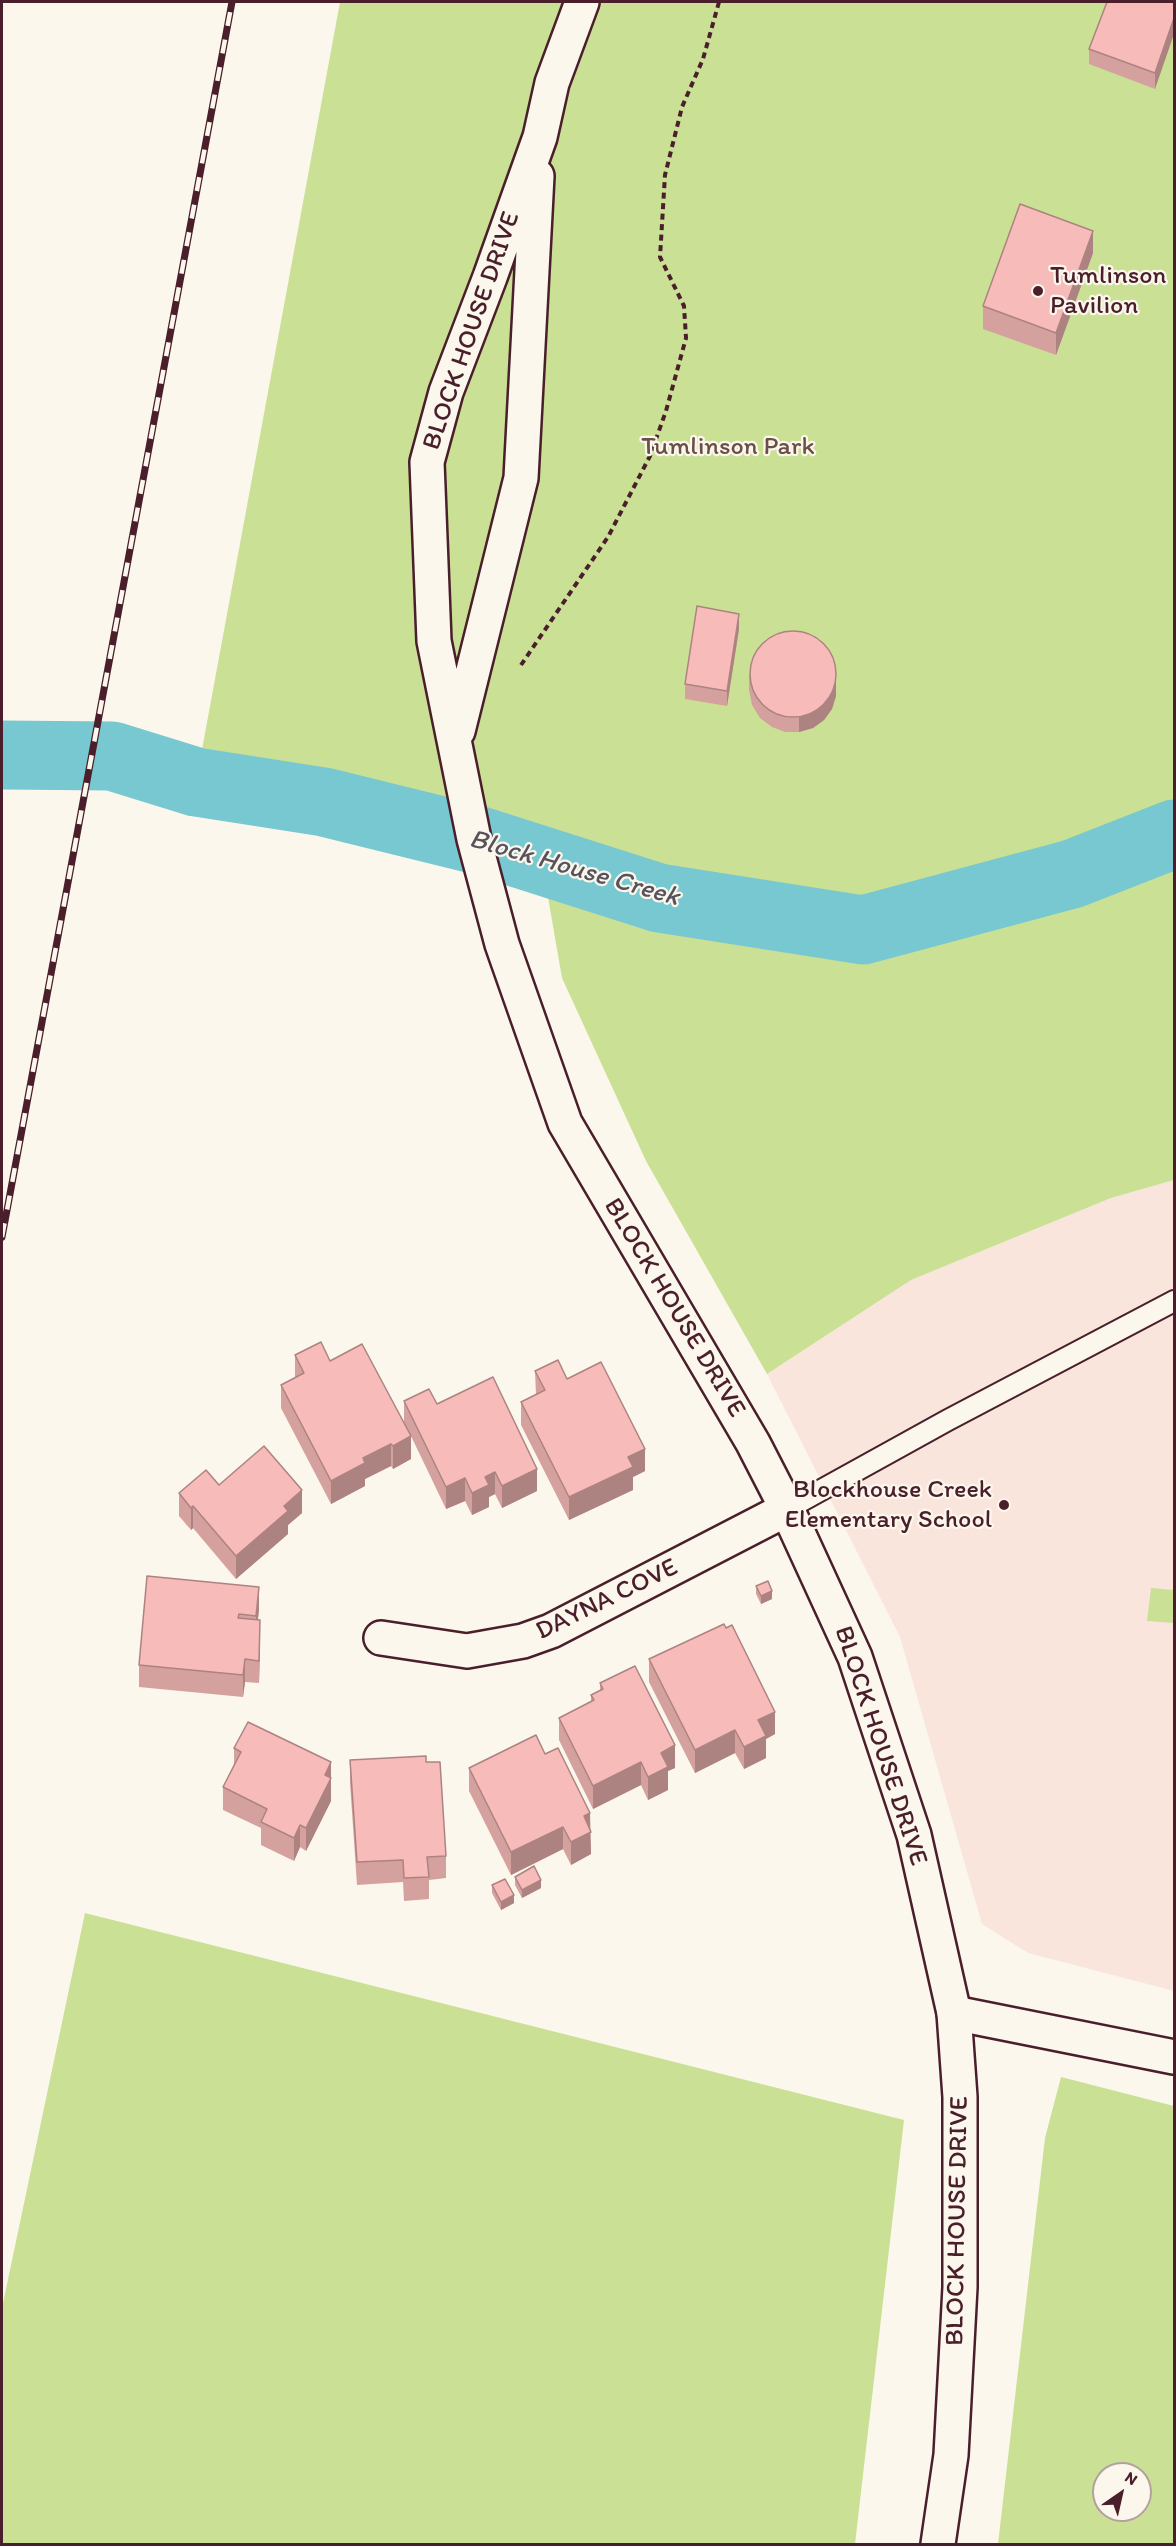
<!DOCTYPE html>
<html>
<head>
<meta charset="utf-8">
<style>
  body { margin:0 }
  #map { position:relative; width:1176px; height:2546px; overflow:hidden; background:#fbf7ec; font-family:Itim,sans-serif }
  canvas { display:block }
  .frame { position:absolute; inset:0; border:3px solid #4a1f2b; pointer-events:none }
  .north { position:absolute; left:1092px; top:2462px; width:60px; height:60px; box-sizing:border-box; background:#fbf7ec; border:2px solid #b4a19f; border-radius:50%; rotate:34deg; font-size:16px; font-weight:700; line-height:24px; text-align:center; color:#4a1f2b }
  .north::after { content:''; display:block; margin:auto; width:21px; height:27px; background:#4a1f2b; clip-path:polygon(50% 0,100% 100%,50% 72%,0 100%) }
</style>
</head>
<body>
<div id="map">
<canvas width="1176" height="2546"></canvas>
<div class="frame"></div>
<div class="north">N</div>
</div>
<script>
const g = document.querySelector('canvas').getContext('2d');
g.lineJoin = 'round';
function fillPath(path, color) { g.fillStyle = color; g.fill(path, 'evenodd'); }
function stroke(path, color, width, dash) { g.strokeStyle = color; g.lineWidth = width; g.lineCap = dash ? 'butt' : 'round'; g.setLineDash(dash || []); g.stroke(path); }
function label(font, color, halo, rows, align = 'center') {
  g.font = font + ' Itim,sans-serif'; g.lineWidth = 4.5; g.setLineDash([]); g.textBaseline = 'middle'; g.strokeStyle = halo; g.fillStyle = color; for (const [text, x, y, turn = 0] of rows) {
    g.save(); g.translate(x, y); g.rotate((+turn || 0) * Math.PI / 180); g.textAlign = isNaN(turn) ? turn : align; if (halo) g.strokeText(text, 0, 0); g.fillText(text, 0, 0); g.restore();
  }
}
fillPath(new Path2D(`
  M 1174,1180 L 1174,1991 L 1028,1953 L 982,1924 L 900,1637 L 767,1374 L 911,1280 L 1111,1198 Z`), '#fae5dd');
fillPath(new Path2D(`
  M 340,2 L 1174,2 L 1174,1180 L 1111,1198 L 911,1280 L 767,1374 L 646,1161 L 562,978 L 540,851 L 324,802 L 196,782 Z
  M 1151,1588 L 1174,1590 L 1174,1623 L 1147,1621 Z
  M 85,1913 L 904,2120 L 855,2544 L 2,2544 L 2,2308 Z
  M 1061,2077 L 1174,2106 L 1174,2544 L 998,2544 L 1045,2138 ZM 1104,2474 L 1140,2474 L 1140,2510 L 1104,2510 Z`), '#cae095');
stroke(new Path2D(`
  M 2,755 L 112,756 L 196,782 L 324,802 L 474,839 L 659,898 L 863,930 L 1072,874 L 1174,834`), '#78c8d1', 69);
const service = new Path2D(`
  M 787,1509 L 948,1420 L 1174,1301`);
const minor = new Path2D(`
  M 381,1638 L 467,1651 L 523,1641 L 551,1631 L 787,1509
  M 954,2013 L 1174,2057`);
const tertiary = new Path2D(`
  M 582,2 L 552,83 L 540,137 L 490,277 L 446,392 L 427,462 L 434,641 L 474,839 L 502,944 L 565,1123 L 753,1443 L 787,1509 L 855,1657 L 914,1835 L 954,2013 L 960,2097 L 960,2287 L 951,2455 L 938,2544
  M 458,731 L 521,478 L 537,176`);
stroke(service, '#4a1f2b', 24);
stroke(minor, '#4a1f2b', 38);
stroke(tertiary, '#4a1f2b', 38);
stroke(new Path2D(`
  M 521,665 L 608,537 L 650,456 L 666,411 L 686,338 L 684,306 L 660,257 L 665,175 L 682,107 L 703,59 L 719,2`), '#4a1f2b', 4, [6, 4.5]);
stroke(service, '#fbf7ec', 20);
stroke(minor, '#fbf7ec', 33);
stroke(tertiary, '#fbf7ec', 33);
const rail = new Path2D(`
  M 2,1237 L 232,2`);
stroke(rail, '#4a1f2b', 7);
stroke(rail, '#fbf7ec', 4.5, [14]);
fillPath(new Path2D(`
  M 1174,2 L 1155,89 L 1089,64 L 1089,49 Z
  M 1093,253 L 1056,355 L 983,329 L 983,306 Z
  M 739,629 L 727,706 L 685,699 L 685,684 Z
  M 749,675 L 836,696 L 832,709 L 824,720 L 813,728 L 799,732 L 785,732 L 772,727 L 760,718 L 752,705 L 749,690 Z
  M 295,1355 L 330,1361 L 404,1423 L 404,1401 L 437,1404 L 537,1491 L 502,1508 L 495,1494 L 489,1497 L 489,1507 L 472,1515 L 465,1501 L 446,1509 L 411,1436 L 411,1459 L 393,1469 L 391,1466 L 365,1479 L 365,1486 L 331,1504 L 281,1408 L 281,1385 L 295,1378 Z
  M 535,1371 L 567,1379 L 645,1471 L 633,1477 L 633,1490 L 569,1520 L 521,1425 L 521,1402 L 536,1395 Z
  M 219,1485 L 302,1513 L 288,1525 L 288,1534 L 236,1579 L 193,1528 L 191,1530 L 179,1516 L 179,1493 Z
  M 147,1576 L 259,1609 L 258,1619 L 260,1642 L 259,1683 L 245,1682 L 243,1697 L 139,1687 L 139,1665 Z
  M 756,1586 L 772,1599 L 761,1604 L 756,1594 Z
  M 649,1659 L 775,1734 L 766,1739 L 766,1758 L 744,1769 L 735,1753 L 695,1773 L 649,1682 Z
  M 600,1683 L 675,1768 L 668,1771 L 668,1790 L 648,1800 L 641,1785 L 593,1809 L 559,1740 L 559,1718 L 591,1702 L 591,1695 L 600,1690 Z
  M 234,1748 L 331,1762 L 331,1801 L 306,1851 L 300,1847 L 294,1861 L 261,1845 L 261,1828 L 223,1810 L 223,1787 L 234,1764 Z
  M 545,1754 L 590,1831 L 591,1854 L 571,1865 L 563,1849 L 511,1875 L 469,1791 L 469,1768 Z
  M 350,1760 L 426,1762 L 446,1856 L 446,1878 L 429,1880 L 429,1899 L 404,1901 L 403,1882 L 357,1885 L 350,1783 Z
  M 515,1877 L 541,1888 L 522,1898 L 515,1885 Z
  M 492,1885 L 514,1903 L 501,1910 L 492,1893 Z`), '#d4a19f');
fillPath(new Path2D(`
  M 1174,18 L 1174,34 L 1155,89 L 1155,73 Z
  M 1093,231 L 1093,253 L 1056,355 L 1056,333 Z
  M 739,614 L 739,629 L 727,706 L 727,691 Z
  M 836,680 L 836,696 L 832,709 L 824,720 L 813,728 L 799,732 L 799,717 Z
  M 411,1436 L 411,1459 L 393,1469 L 393,1446 Z
  M 391,1444 L 391,1466 L 365,1479 L 365,1486 L 331,1504 L 331,1481 L 363,1458 Z
  M 645,1449 L 645,1471 L 633,1477 L 633,1490 L 569,1520 L 569,1497 L 628,1457 Z
  M 537,1469 L 537,1491 L 502,1508 L 502,1486 Z
  M 495,1472 L 495,1494 L 489,1497 L 489,1507 L 472,1515 L 472,1493 L 485,1477 Z
  M 465,1478 L 465,1501 L 446,1509 L 446,1487 Z
  M 302,1490 L 302,1513 L 288,1525 L 288,1534 L 236,1579 L 236,1556 L 284,1506 Z
  M 193,1506 L 193,1528 L 191,1530 L 191,1508 Z
  M 259,1587 L 259,1609 L 256,1638 L 256,1616 Z
  M 772,1591 L 772,1599 L 761,1604 L 761,1596 Z
  M 260,1620 L 260,1642 L 259,1683 L 259,1661 Z
  M 245,1659 L 245,1682 L 243,1697 L 243,1675 Z
  M 775,1712 L 775,1734 L 766,1739 L 766,1758 L 744,1769 L 744,1747 L 758,1720 Z
  M 735,1730 L 735,1753 L 695,1773 L 695,1750 Z
  M 675,1745 L 675,1768 L 668,1771 L 668,1790 L 648,1800 L 648,1777 L 661,1753 Z
  M 331,1762 L 331,1801 L 306,1851 L 306,1828 L 325,1775 Z
  M 641,1762 L 641,1785 L 593,1809 L 593,1786 Z
  M 590,1813 L 591,1854 L 571,1865 L 571,1842 L 584,1816 Z
  M 300,1825 L 300,1847 L 294,1861 L 294,1838 Z
  M 563,1827 L 563,1849 L 511,1875 L 511,1852 Z
  M 541,1880 L 541,1888 L 522,1898 L 522,1890 Z
  M 514,1895 L 514,1903 L 501,1910 L 501,1902 Z`), '#ad8382');
const building = new Path2D(`
  M 1107,2 L 1174,2 L 1174,18 L 1155,73 L 1089,49 Z
  M 1020,204 L 1093,231 L 1056,333 L 983,306 Z
  M 697,606 L 739,614 L 727,691 L 685,684 Z
  M750 674a43 43 0 1 1 86 0a43 43 0 1 1-86 0Z
  M 321,1342 L 330,1361 L 362,1344 L 411,1436 L 393,1446 L 391,1444 L 363,1458 L 365,1463 L 331,1481 L 281,1385 L 304,1373 L 295,1355 Z
  M 558,1360 L 567,1379 L 601,1362 L 645,1449 L 628,1457 L 633,1467 L 569,1497 L 521,1402 L 545,1390 L 535,1371 Z
  M 493,1377 L 537,1469 L 502,1486 L 495,1472 L 485,1477 L 489,1485 L 472,1493 L 465,1478 L 446,1487 L 404,1401 L 429,1389 L 437,1404 Z
  M 264,1446 L 302,1490 L 284,1506 L 288,1511 L 236,1556 L 193,1506 L 191,1508 L 179,1493 L 206,1470 L 219,1485 Z
  M 147,1576 L 259,1587 L 256,1616 L 239,1614 L 238,1618 L 260,1620 L 259,1661 L 245,1659 L 243,1675 L 139,1665 Z
  M 768,1581 L 772,1591 L 761,1596 L 756,1586 Z
  M 724,1624 L 726,1628 L 732,1625 L 775,1712 L 758,1720 L 766,1736 L 744,1747 L 735,1730 L 695,1750 L 649,1659 Z
  M 635,1666 L 675,1745 L 661,1753 L 668,1767 L 648,1777 L 641,1762 L 593,1786 L 559,1718 L 594,1700 L 591,1695 L 603,1689 L 600,1683 Z
  M 248,1722 L 331,1762 L 325,1775 L 331,1778 L 306,1828 L 300,1825 L 294,1838 L 261,1822 L 267,1809 L 223,1787 L 241,1752 L 234,1748 Z
  M 536,1735 L 545,1754 L 558,1748 L 590,1813 L 584,1816 L 591,1832 L 571,1842 L 563,1827 L 511,1852 L 469,1768 Z
  M 426,1756 L 426,1762 L 440,1762 L 446,1856 L 427,1857 L 429,1877 L 404,1878 L 403,1860 L 357,1862 L 350,1760 Z
  M 534,1866 L 541,1880 L 522,1890 L 515,1877 Z
  M 505,1879 L 514,1895 L 501,1902 L 492,1885 Z`);
fillPath(building, '#f7bbb9');
stroke(building, '#ad8382', 1.5);
for (const [x, y, r, color] of [
  [1038,291,6,"#4a1f2b"],
  [1004,1505,6,"#4a1f2b"]
]) { const dot = new Path2D(); dot.arc(x, y, r, 0, 2 * Math.PI); g.fillStyle = color; g.fill(dot); stroke(dot, '#fbf7ec', 2); }
label('26px', '#4a1f2b', '#fbf7ec', [
  ["Tumlinson",1050,276],
  ["Pavilion",1050,306],
  ["Blockhouse Creek",992,1490,"right"],
  ["Elementary School",992,1520,"right"]
], 'left');
label('26px', '#4a1f2b', '#fbf7ec', [
  ["BLOCK HOUSE DRIVE",472,331,-71],
  ["BLOCK HOUSE DRIVE",674,1308,59],
  ["DAYNA COVE",607,1600,-26],
  ["BLOCK HOUSE DRIVE",880,1746,72],
  ["BLOCK HOUSE DRIVE",958,2221,-89]
]);
label('26px', '#6a4f46', '#fbf7ec', [
  ["Tumlinson Park",728,447]
]);
label('italic 27px', '#58525d', '#fbf7ec', [
  ["Block House Creek",574,869,16]
]);
</script>
</body>
</html>
